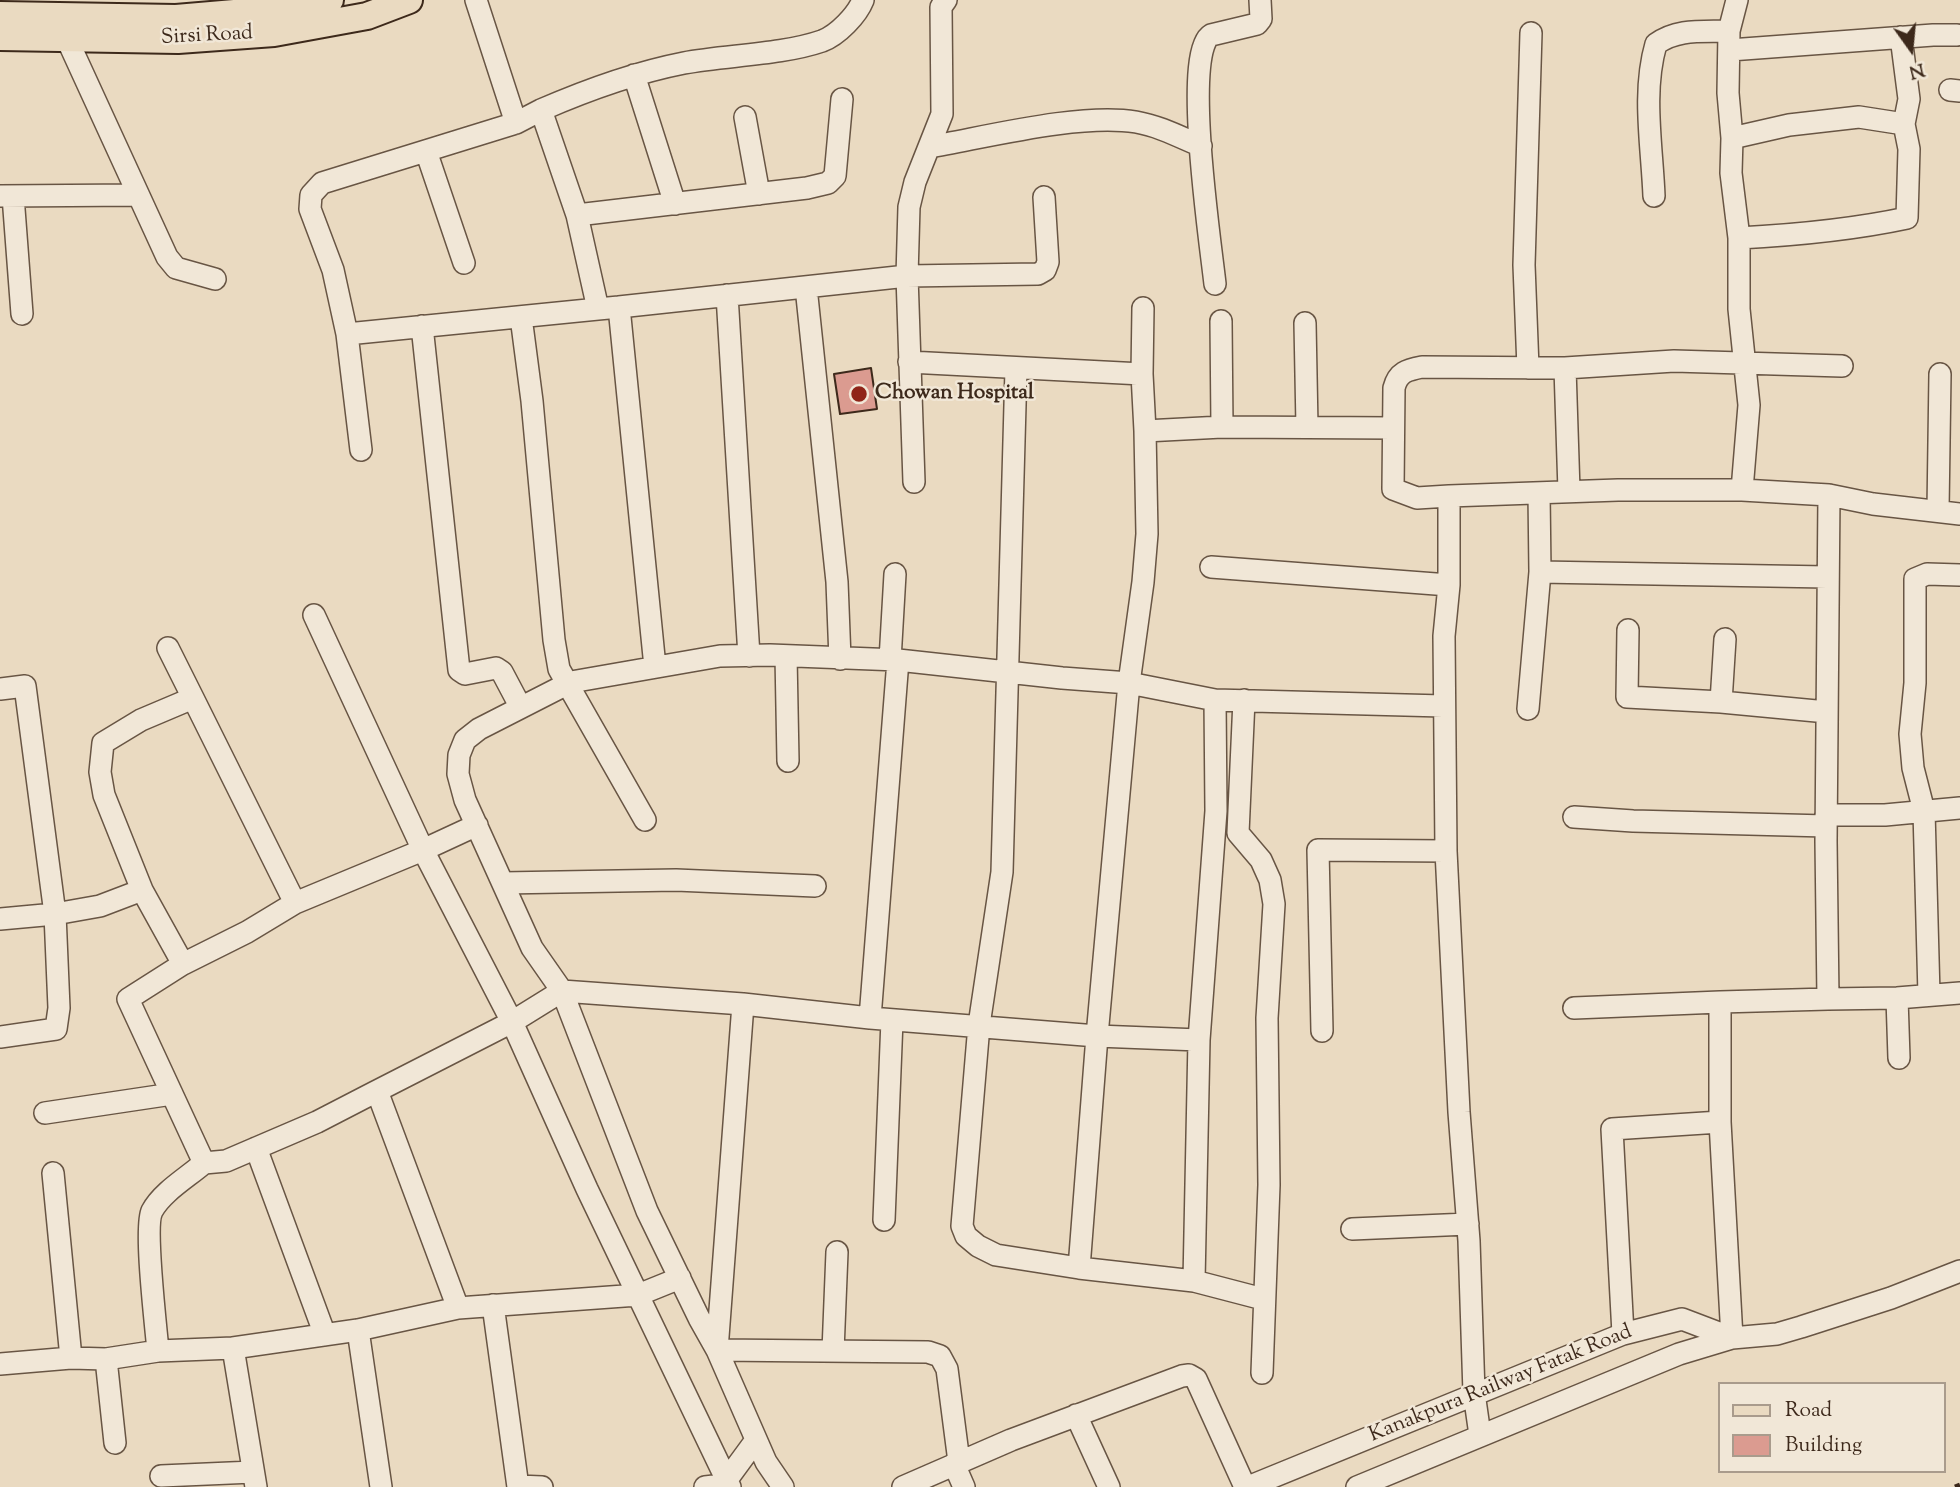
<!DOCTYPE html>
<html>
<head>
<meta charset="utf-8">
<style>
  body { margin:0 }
  #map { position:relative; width:1960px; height:1487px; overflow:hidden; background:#eadac1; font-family:"Sorts Mill Goudy",serif }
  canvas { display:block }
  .legend { position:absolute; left:1718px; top:1382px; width:228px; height:91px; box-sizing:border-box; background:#f1e7d7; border:2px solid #a99b8c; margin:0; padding:9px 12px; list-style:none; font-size:21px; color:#3d291b }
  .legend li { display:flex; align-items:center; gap:14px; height:35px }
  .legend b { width:35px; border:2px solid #a99b8c }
  .north { position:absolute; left:1876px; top:14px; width:70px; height:70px; -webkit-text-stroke:5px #f1e7d7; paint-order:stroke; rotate:165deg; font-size:19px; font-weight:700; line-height:28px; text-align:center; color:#3d291b }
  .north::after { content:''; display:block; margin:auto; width:24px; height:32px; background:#3d291b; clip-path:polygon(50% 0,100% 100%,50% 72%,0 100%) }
</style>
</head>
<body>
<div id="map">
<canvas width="1960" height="1487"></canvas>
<ul class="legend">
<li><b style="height:9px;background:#eadac1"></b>Road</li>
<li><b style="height:19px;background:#db9b90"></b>Building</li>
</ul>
<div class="north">N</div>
</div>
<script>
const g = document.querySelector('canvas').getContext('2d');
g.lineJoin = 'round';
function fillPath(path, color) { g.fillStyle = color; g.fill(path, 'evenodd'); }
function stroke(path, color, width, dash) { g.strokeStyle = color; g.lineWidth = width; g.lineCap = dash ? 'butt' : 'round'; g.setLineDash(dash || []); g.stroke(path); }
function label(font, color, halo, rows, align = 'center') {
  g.font = font + ' "Sorts Mill Goudy",serif'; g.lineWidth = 5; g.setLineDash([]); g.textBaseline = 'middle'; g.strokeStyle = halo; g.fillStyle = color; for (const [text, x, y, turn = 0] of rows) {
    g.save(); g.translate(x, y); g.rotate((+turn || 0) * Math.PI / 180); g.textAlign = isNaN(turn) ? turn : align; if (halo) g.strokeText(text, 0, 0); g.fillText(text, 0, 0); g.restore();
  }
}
const building = new Path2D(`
  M 871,368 L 877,409 L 840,414 L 834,374 Z`);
fillPath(building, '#db9b90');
stroke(building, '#3d291b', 2);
const minor = new Path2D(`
  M 946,0 L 941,7 L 942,114 L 915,182 L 909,207 L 907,276 L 1038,274 L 1045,270 L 1048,262 L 1044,197
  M 1901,37 L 1909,99 L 1904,124
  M 67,39 L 167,257 L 176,268 L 215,279
  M 1730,50 L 1933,35 L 1957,35
  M 634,75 L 675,204
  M 1950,90 L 1960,91
  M 541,110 C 587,90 633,73 684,63 C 727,55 781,55 822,41 C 838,35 857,15 863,0
  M 745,117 L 759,194
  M 516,123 L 541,110 L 577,215 L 598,309 L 619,307 L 655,667
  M 1732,138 L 1789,125 L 1859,117 L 1904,124 L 1909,149 L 1907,218 C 1851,230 1796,235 1739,238
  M 929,147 C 987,137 1079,113 1136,122 C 1159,126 1180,137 1201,146
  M 426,151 L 464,263
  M 0,196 L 138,195
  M 13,196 L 22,314
  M 1654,196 C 1652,146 1642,92 1656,44 C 1678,28 1703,32 1729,31
  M 577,215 L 807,188 L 828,183 L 835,176 L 842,99
  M 1215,284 C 1211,247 1182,52 1211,35 L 1257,24 L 1261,19 L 1260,0
  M 806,287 L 837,582 L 840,659
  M 727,295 L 749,656
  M 619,307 L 907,276 L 914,482
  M 521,317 L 532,401 L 554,640 L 559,669 L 645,820
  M 1221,321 L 1222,427
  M 1305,323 L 1307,427
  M 422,326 L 459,670 L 465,674 L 496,668 L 502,672 L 520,706
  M 347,334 L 598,309
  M 909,362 L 1142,374 L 1145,431
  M 1528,368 L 1524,265 L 1531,33
  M 1565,368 L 1569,491
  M 1016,369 L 1002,872 L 979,1025 L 962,1226 L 966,1236 L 978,1246 L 996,1255 L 1079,1268 L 1194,1281 L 1263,1299
  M 1142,374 L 1143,308
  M 361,450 L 347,334 L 333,270 L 310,209 L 311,195 L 322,183 L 516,123 L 476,0
  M 1829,495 L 1873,504 L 1960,514
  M 1449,496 L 1417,498 L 1393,489 L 1394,388 C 1398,372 1407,370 1422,367 L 1565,368 L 1674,361 L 1842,366
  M 1938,510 L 1940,374
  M 1211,567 L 1449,585
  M 1540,572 L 1827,577
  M 314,615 L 423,850 L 512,1022 L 587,1189 L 730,1487
  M 1628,630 L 1627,697 L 1721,702 L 1827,712
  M 168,648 L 193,698
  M 786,656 L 788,761
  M 890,660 L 895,574
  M 898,660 L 870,1018 L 1097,1036 L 1199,1040
  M 0,689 L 25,686 L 55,914 L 59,1008 L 56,1029 L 0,1037
  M 1244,700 L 1238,833 L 1261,860 L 1270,880 L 1274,904 L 1267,1018 L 1269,1185 L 1262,1373
  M 1721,702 L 1725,639
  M 1528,709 L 1540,572 L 1539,493
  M 1826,815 L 1885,815 L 1960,808
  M 1574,817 L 1633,821 L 1826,826
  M 503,883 L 676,880 L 815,886
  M 142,890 L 104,795 L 100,772 L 103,743 L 141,720 L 193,698 L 295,903
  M 0,919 L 55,914 L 100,906 L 142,890 L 183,964 L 247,932 L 295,903 L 423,850 L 477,825
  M 183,964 L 128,999 L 204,1163 L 226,1161 L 317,1122 L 377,1091
  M 1929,995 L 1924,811 L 1913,768 L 1910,734 L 1915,683 L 1915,579 L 1927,574 L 1960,575
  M 1897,998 L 1899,1058
  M 1828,999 L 1897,998 L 1960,993
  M 743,1004 L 717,1350 L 928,1352 L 940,1356 L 947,1369 L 959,1462
  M 1574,1008 L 1720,1002
  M 1322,1031 L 1318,850 L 1446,851
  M 45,1113 L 172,1094
  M 256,1148 L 325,1335
  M 53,1173 L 71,1358
  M 884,1220 L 892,1020
  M 1352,1229 L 1468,1224
  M 1079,1268 L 1097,1036 L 1129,683 L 1143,582 L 1147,534 L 1145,431 L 1222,427 L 1393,428
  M 1194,1281 L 1199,1040 L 1216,811 L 1215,700
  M 493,1305 L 518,1487
  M 458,1308 L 377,1091 L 512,1022 L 562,991 L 743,1004 L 870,1018
  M 358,1330 L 381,1487
  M 1623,1334 L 1612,1129 L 1720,1122
  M 1732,1338 L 1720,1122 L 1720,1002 L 1828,999 L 1826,841 L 1829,495 L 1742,490 L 1749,405 L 1739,309 L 1739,238 L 1731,173 L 1732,138 L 1728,93 L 1729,31 L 1737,0
  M 233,1348 L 358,1330 L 458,1308 L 638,1295 L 680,1278
  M 158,1351 C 156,1327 144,1227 152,1211 C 162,1192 188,1177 204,1163
  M 833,1351 L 837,1252
  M 106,1359 L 115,1443
  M 0,1364 L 71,1358 L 106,1359 L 158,1351 L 233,1348 L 256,1487
  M 1076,1415 L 1109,1487
  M 1480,1435 L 1474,1393 L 1469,1241 L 1459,1112 L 1446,851 L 1444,636 L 1449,585 L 1449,496 L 1618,490 L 1742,490
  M 954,1464 L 964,1487
  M 161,1476 L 253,1472
  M 518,1486 L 542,1487
  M 705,1487 L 723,1485 L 756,1440
  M 783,1487 L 766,1462 L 717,1350 L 699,1318 L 647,1211 L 562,991 L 532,948 L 465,800 L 458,774 L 459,755 L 465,740 L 479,729 L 571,682 L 720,656 L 770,655 L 898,660 L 1062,678 L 1129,683 L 1215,700 L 1443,706
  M 903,1487 L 1011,1440 L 1182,1376 L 1189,1375 L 1196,1379 L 1245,1487
  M 1248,1487 L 1623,1334 L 1682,1319 L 1732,1338
  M 1357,1487 L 1679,1354 L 1732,1338 L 1777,1334 L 1801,1327 L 1891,1298 L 1960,1271`);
const major = new Path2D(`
  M 0,15 L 176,18 L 269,10 L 330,0
  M 0,37 L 178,40 L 274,33 L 367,16 L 409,0`);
stroke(minor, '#685544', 24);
stroke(major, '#3d291b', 30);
stroke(minor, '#f1e7d7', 21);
stroke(major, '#eadac1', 26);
stroke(new Path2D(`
  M 1955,1487 L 1960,1485`), '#3d291b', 5, [12, 12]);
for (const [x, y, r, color] of [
  [859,394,9,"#8f2418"]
]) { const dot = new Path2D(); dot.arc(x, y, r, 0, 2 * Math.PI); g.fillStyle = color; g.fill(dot); stroke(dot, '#f1e7d7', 2.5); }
label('21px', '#3d291b', '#f1e7d7', [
  ["Sirsi Road",207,37,-3],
  ["Kanakpura Railway Fatak Road",1501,1385,-22]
]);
label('bold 21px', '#3d291b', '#f1e7d7', [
  ["Chowan Hospital",875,394]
], 'left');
</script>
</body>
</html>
